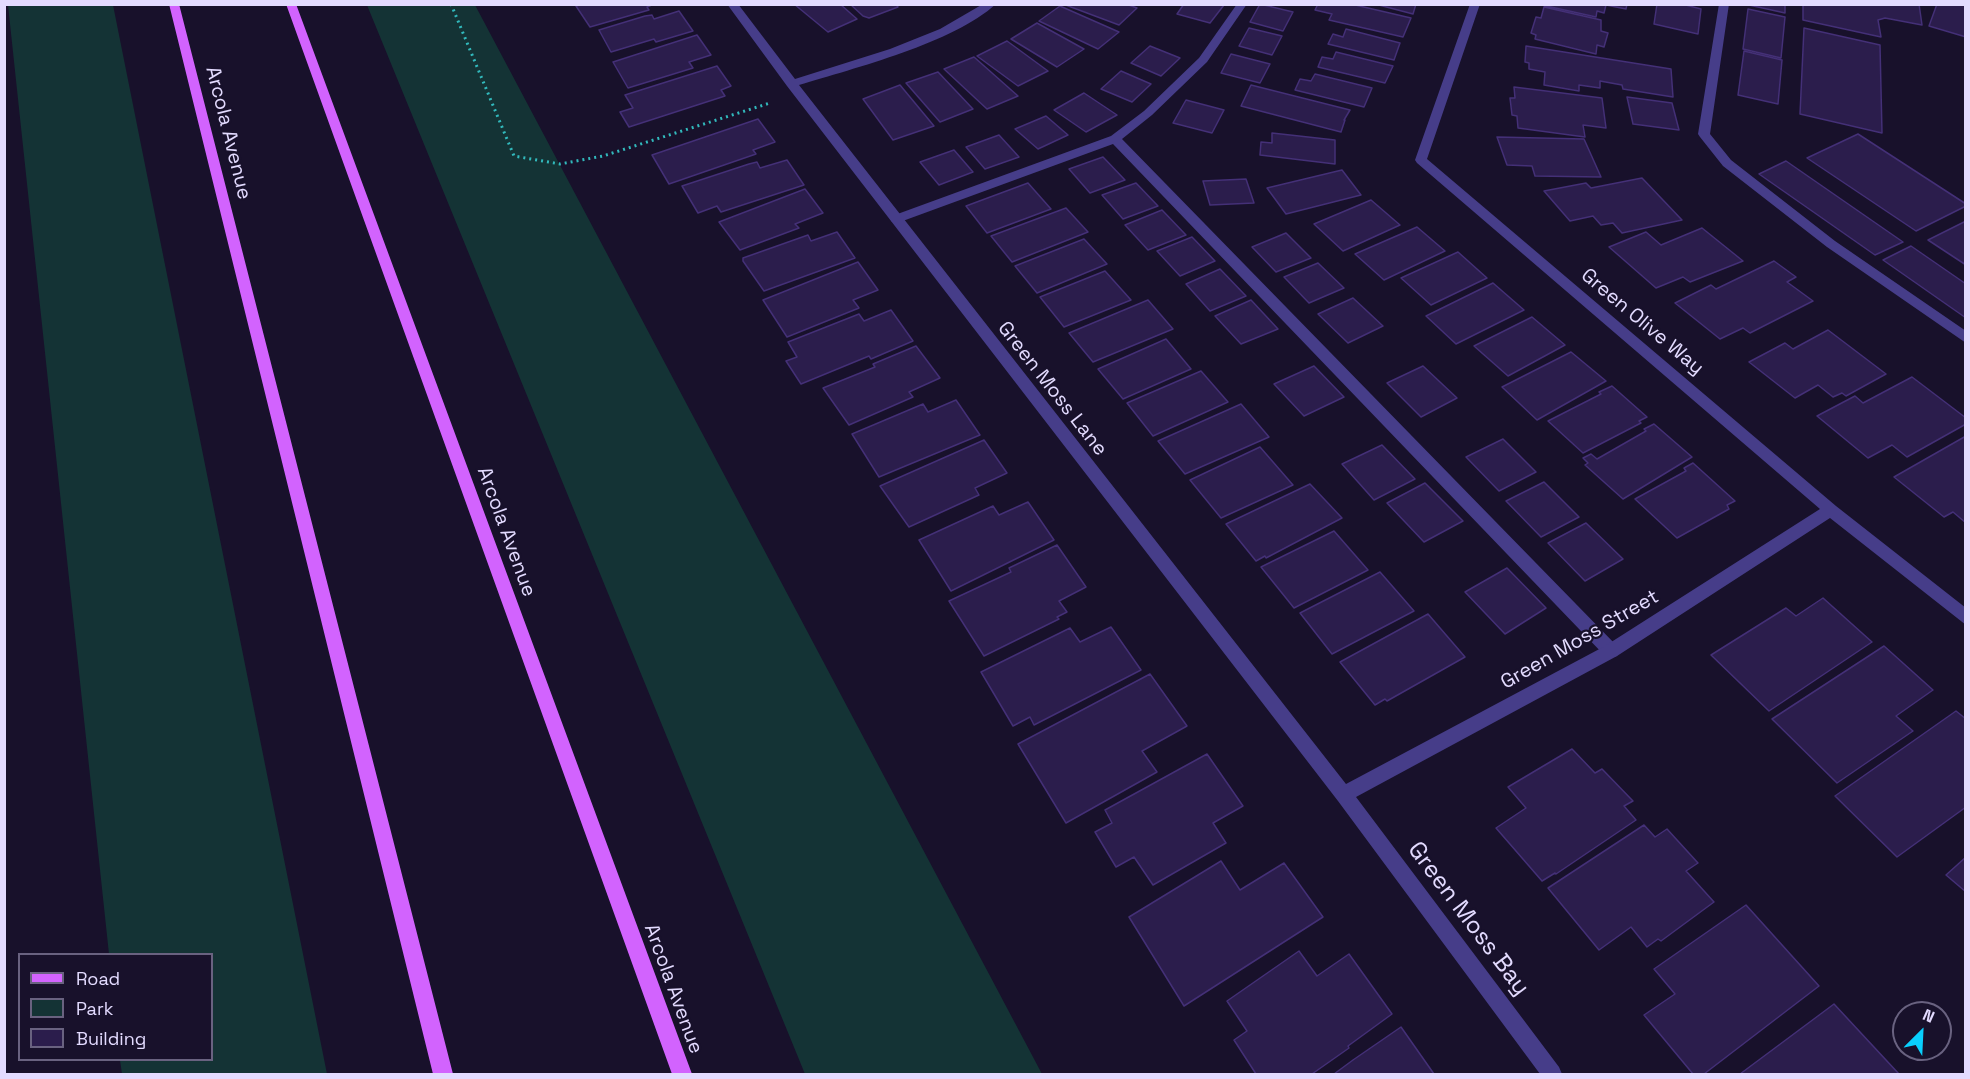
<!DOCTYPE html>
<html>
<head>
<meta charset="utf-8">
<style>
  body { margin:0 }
  #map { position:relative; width:1970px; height:1079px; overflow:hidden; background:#18112b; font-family:"Space Grotesk",sans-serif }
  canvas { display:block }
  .frame { position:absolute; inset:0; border:6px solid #e3dbff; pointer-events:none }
  .legend { position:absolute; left:18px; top:953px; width:195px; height:108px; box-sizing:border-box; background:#18112b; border:2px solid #696280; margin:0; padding:8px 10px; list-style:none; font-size:18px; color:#e3dbff }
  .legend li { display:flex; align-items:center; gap:12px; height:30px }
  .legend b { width:30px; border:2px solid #696280 }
  .north { position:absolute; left:1892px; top:1001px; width:60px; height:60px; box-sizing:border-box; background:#18112b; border:2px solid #696280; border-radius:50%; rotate:24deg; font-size:16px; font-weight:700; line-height:24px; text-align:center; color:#e3dbff }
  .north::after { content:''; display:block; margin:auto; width:21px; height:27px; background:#09cffd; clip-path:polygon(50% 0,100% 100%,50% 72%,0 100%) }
</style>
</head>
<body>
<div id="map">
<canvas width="1970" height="1079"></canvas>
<div class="frame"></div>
<ul class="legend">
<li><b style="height:8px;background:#d263fe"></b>Road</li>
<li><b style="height:16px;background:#143335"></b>Park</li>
<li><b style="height:16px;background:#2b1d4c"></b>Building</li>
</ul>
<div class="north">N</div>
</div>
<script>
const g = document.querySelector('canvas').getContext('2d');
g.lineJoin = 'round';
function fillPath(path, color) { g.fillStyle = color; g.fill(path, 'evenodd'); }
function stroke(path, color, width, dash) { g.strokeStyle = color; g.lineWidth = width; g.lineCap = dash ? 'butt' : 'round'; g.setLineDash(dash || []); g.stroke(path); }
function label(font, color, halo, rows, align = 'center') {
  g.font = font + ' "Space Grotesk",sans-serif'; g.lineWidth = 4.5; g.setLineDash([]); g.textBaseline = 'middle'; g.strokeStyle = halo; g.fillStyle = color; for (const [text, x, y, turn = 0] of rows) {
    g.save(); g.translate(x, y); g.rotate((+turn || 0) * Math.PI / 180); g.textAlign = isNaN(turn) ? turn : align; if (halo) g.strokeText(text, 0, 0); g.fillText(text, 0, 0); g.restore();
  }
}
fillPath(new Path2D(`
  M 8,5 L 113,5 L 327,1074 L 122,1074 L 120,1060 L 212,1060 L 212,954 L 109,954 Z
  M 367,5 L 475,5 L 1042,1074 L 805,1074 Z`), '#143335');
const building = new Path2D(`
  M 583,4 L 654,4 L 647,7 L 649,10 L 590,27 L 576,6 Z
  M 794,4 L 840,4 L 857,19 L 828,32 Z
  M 850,4 L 896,4 L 898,7 L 869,18 L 863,16 Z
  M 1063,4 L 1126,4 L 1137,8 L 1119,25 Z
  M 1184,4 L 1221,4 L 1224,5 L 1210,23 L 1177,14 Z
  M 1260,4 L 1293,12 L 1283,31 L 1250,22 Z
  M 1318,4 L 1351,4 L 1411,18 L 1403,37 L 1329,20 L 1332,14 L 1315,10 Z
  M 1375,4 L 1416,4 L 1413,14 Z
  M 1627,4 L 1626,9 L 1606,5 L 1604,13 L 1597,11 L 1596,17 L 1542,5 Z
  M 1657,4 L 1682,4 L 1701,9 L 1698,34 L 1654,24 Z
  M 1749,4 L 1785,4 L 1785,13 L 1749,5 Z
  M 1803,4 L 1919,4 L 1922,25 L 1885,18 L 1878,20 L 1881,37 L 1803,20 Z
  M 1937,4 L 1966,4 L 1966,37 L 1929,26 Z
  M 1060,6 L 1119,32 L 1098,49 L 1039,21 Z
  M 1544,7 L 1601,20 L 1601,31 L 1608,33 L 1604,47 L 1597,45 L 1596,54 L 1535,39 L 1536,35 L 1531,33 L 1536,17 L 1541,18 Z
  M 1748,9 L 1785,17 L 1781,58 L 1743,49 Z
  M 679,11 L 693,31 L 656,42 L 654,39 L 611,52 L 599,30 L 645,16 L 652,15 L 654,19 Z
  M 1037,23 L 1084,49 L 1057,67 L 1011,39 Z
  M 1249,28 L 1282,36 L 1272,55 L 1239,46 Z
  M 1804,28 L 1880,45 L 1882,133 L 1800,114 Z
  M 1346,29 L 1400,43 L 1394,60 L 1328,44 L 1333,34 L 1343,37 Z
  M 697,35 L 711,55 L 689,62 L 693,68 L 628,88 L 613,62 Z
  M 1007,41 L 1048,71 L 1018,86 L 977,56 Z
  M 1150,46 L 1180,58 L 1161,76 L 1131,63 Z
  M 1526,46 L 1671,69 L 1673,97 L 1623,89 L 1622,85 L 1600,81 L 1600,88 L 1579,85 L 1579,91 L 1544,85 L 1545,72 L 1529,69 L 1529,63 L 1525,62 Z
  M 1744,51 L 1782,60 L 1778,104 L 1738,95 Z
  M 1336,52 L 1393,66 L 1385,83 L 1318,67 L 1322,57 L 1333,59 Z
  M 1231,54 L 1270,64 L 1260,83 L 1221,73 Z
  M 974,57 L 1018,96 L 987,109 L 944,69 Z
  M 717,66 L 731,86 L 721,90 L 725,96 L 629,127 L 620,112 L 633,108 L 625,95 Z
  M 1121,71 L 1151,84 L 1132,102 L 1101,89 Z
  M 938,72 L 973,109 L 940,122 L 906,83 Z
  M 1315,74 L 1372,88 L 1364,107 L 1295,90 L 1300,79 L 1311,81 Z
  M 900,85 L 934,126 L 893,140 L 863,99 Z
  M 1251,85 L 1350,110 L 1344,120 L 1345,120 L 1341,132 L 1241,106 Z
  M 1514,87 L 1602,98 L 1606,128 L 1583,125 L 1585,137 L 1518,128 L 1517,116 L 1512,115 L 1510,98 L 1515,98 Z
  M 1084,93 L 1117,115 L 1086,132 L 1054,110 Z
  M 1627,97 L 1672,103 L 1679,130 L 1633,124 Z
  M 1186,100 L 1224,110 L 1212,133 L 1173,123 Z
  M 1046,116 L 1068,135 L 1038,149 L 1015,129 Z
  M 758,119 L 775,142 L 753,150 L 756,154 L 669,184 L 652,155 Z
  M 1272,133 L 1335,140 L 1335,164 L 1260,155 L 1261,142 L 1272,143 Z
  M 1858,134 L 1966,204 L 1966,206 L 1916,231 L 1807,158 Z
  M 999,135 L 1019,157 L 985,169 L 966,147 Z
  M 1497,137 L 1584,139 L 1601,177 L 1535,176 L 1532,166 L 1507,165 Z
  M 954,150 L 973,172 L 939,185 L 920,162 Z
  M 1103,157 L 1125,180 L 1090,193 L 1069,169 Z
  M 787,160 L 804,185 L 721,212 L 717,206 L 698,213 L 682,186 L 749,164 L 757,162 L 760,168 Z
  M 1786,161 L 1903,242 L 1875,255 L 1759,174 Z
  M 1342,170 L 1361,195 L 1286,214 L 1267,188 Z
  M 1642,178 L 1682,220 L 1622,233 L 1613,223 L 1601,225 L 1593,216 L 1570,221 L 1544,191 L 1586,183 L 1591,188 Z
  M 1246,179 L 1254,203 L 1210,205 L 1203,181 Z
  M 1028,183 L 1051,209 L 987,233 L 966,206 Z
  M 1136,183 L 1158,206 L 1123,219 L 1102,195 Z
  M 805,189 L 823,213 L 795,224 L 799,228 L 740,250 L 719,222 Z
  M 1371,200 L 1400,225 L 1343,251 L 1314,224 Z
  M 1066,208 L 1088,232 L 1012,262 L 991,236 Z
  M 1162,210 L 1186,235 L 1148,250 L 1125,225 Z
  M 1966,221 L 1966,265 L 1928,240 Z
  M 1417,227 L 1445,251 L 1384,280 L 1355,254 Z
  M 1702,228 L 1743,261 L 1690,282 L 1683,277 L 1656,288 L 1609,247 L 1646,232 L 1661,245 Z
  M 837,232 L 855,258 L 764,291 L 743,261 L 743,258 L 808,235 L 811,241 Z
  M 1286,233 L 1311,258 L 1276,272 L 1252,247 Z
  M 1192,237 L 1215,261 L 1180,276 L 1157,251 Z
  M 1084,239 L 1107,264 L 1037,293 L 1015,266 Z
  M 1911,246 L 1966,284 L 1966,318 L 1883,260 Z
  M 1458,252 L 1487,278 L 1431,305 L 1401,278 Z
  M 1774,261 L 1796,277 L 1787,282 L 1813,301 L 1750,333 L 1743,328 L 1720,339 L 1675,303 L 1711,285 L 1716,289 Z
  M 858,262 L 878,290 L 853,300 L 859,308 L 787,337 L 763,300 Z
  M 1318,263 L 1344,288 L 1309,303 L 1284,277 Z
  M 1220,269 L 1246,296 L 1210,311 L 1186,284 Z
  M 1105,271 L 1131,300 L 1064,327 L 1040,297 Z
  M 1493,283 L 1524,310 L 1456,344 L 1426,316 Z
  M 1353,298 L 1383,326 L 1348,343 L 1318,314 Z
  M 1148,300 L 1173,329 L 1093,362 L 1069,333 Z
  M 1251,300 L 1278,329 L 1241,344 L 1215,316 Z
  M 891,310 L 913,341 L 871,359 L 869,356 L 801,384 L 786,361 L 797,357 L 788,342 L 859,314 L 864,321 Z
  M 1532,317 L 1565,345 L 1508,376 L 1474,346 Z
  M 1828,330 L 1886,374 L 1846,396 L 1842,393 L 1833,397 L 1818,385 L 1795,398 L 1749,362 L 1785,343 L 1793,349 Z
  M 1166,339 L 1191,369 L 1123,399 L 1098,369 Z
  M 916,346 L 940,378 L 909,392 L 913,397 L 849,425 L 823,388 L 875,367 L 873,364 Z
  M 1571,352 L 1606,381 L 1537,420 L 1502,387 Z
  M 1314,366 L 1344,397 L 1304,416 L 1274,384 Z
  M 1423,366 L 1457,398 L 1421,417 L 1387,383 Z
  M 1201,371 L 1228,402 L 1153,436 L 1127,403 Z
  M 1912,377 L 1966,418 L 1966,424 L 1907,457 L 1892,445 L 1868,458 L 1817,416 L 1855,396 L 1863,403 Z
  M 1612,386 L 1647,417 L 1639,421 L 1641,423 L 1583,453 L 1548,421 L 1601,394 L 1599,392 Z
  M 956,400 L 980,435 L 879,477 L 852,434 L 923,404 L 928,412 Z
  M 1241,404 L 1269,437 L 1185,474 L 1158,441 Z
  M 1654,424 L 1692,457 L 1623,499 L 1585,465 L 1588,463 L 1583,458 L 1591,454 L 1597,459 L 1646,431 L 1644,429 Z
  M 1966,436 L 1966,523 L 1953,512 L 1944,517 L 1894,477 Z
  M 1503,439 L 1536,472 L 1499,491 L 1466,457 Z
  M 984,440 L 1007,473 L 975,488 L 979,495 L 909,527 L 880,486 Z
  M 1382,445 L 1415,479 L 1374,500 L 1342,464 Z
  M 1260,447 L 1293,485 L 1221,518 L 1190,480 Z
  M 1693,463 L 1735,501 L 1727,505 L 1729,509 L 1677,538 L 1635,499 L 1686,471 L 1684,468 Z
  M 1544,482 L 1579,517 L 1541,537 L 1506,501 Z
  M 1425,483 L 1463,521 L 1424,542 L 1387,503 Z
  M 1310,484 L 1342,518 L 1266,558 L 1265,556 L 1256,561 L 1226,524 Z
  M 1028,502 L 1054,540 L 951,591 L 919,540 L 993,506 L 999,515 Z
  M 1586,523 L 1623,559 L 1585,581 L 1548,543 Z
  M 1334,531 L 1368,570 L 1294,608 L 1261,567 Z
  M 1057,545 L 1086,587 L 1059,601 L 1067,612 L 1057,617 L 1059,619 L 984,656 L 949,601 L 1011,572 L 1009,568 Z
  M 1507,568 L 1546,608 L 1505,634 L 1465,592 Z
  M 1380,572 L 1414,611 L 1332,654 L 1300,613 Z
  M 1823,598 L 1872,642 L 1769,711 L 1711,655 L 1786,608 L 1796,616 Z
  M 1428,614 L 1465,657 L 1387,701 L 1385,699 L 1375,705 L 1340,662 Z
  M 1111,627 L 1141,670 L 1034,725 L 1030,717 L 1013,726 L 981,672 L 1070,628 L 1080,642 Z
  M 1884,646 L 1933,690 L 1896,716 L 1913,731 L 1837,783 L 1772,719 Z
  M 1150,674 L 1187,726 L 1142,751 L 1157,772 L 1066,823 L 1018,744 Z
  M 1956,711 L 1966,719 L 1966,807 L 1897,857 L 1835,796 Z
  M 1572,749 L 1595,773 L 1602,769 L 1633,801 L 1624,806 L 1636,820 L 1556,874 L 1555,873 L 1542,881 L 1496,828 L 1526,808 L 1508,787 Z
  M 1207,754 L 1243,806 L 1213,823 L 1226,843 L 1153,885 L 1134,857 L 1116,867 L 1095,832 L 1112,823 L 1105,810 Z
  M 1644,825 L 1655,837 L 1667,829 L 1698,863 L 1686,871 L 1714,902 L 1661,941 L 1658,939 L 1647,947 L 1631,927 L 1599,950 L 1548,888 Z
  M 1966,857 L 1966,892 L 1946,875 Z
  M 1221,861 L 1240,890 L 1284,863 L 1323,917 L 1184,1006 L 1129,917 Z
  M 1746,905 L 1819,986 L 1704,1074 L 1693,1074 L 1644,1015 L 1675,994 L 1654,969 Z
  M 1299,951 L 1317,976 L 1349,954 L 1392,1014 L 1348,1046 L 1349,1048 L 1312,1074 L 1256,1074 L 1234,1040 L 1247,1031 L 1227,1001 Z
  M 1834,1004 L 1899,1074 L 1740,1074 Z
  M 1401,1027 L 1434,1074 L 1334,1074 L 1353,1060 Z`);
fillPath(building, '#2b1d4c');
stroke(building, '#443077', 1.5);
stroke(new Path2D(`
  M 451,4 L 514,156 L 560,164 L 603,156 L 770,103`), '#32b9bc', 3, [2, 4]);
fillPath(new Path2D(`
  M 1237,4 L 1247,4 L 1207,62 L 1152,115 L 1122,139 L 1617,646 L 1619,651 L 1617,656 L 1611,658 L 1605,656 L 1113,144 L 900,222 L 892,222 L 890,219 L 892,216 L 1111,136 L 1144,111 L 1199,58 Z
  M 1719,4 L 1729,4 L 1710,134 L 1731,160 L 1835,241 L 1966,331 L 1966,343 L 1827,247 L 1723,166 L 1700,137 L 1698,134 Z`), '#463d89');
fillPath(new Path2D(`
  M 727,4 L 738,4 L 795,79 L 890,49 L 940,29 L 983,4 L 996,4 C 953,43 855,68 799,85 L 1346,784 L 1605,646 L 1820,509 L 1417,163 L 1415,160 L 1470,4 L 1480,4 L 1427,159 L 1836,506 L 1966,608 L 1966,625 L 1830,518 L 1617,656 L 1356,797 L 1559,1067 L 1562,1074 L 1540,1074 L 1338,801 L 787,86 Z`), '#463d89');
fillPath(new Path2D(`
  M 169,4 L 179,4 L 453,1074 L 433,1074 Z
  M 286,4 L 296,4 L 692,1074 L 672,1074 Z`), '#d263fe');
label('20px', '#e3dbff', '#18112b', [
  ["Arcola Avenue",228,133,76],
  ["Green Olive Way",1642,322,40],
  ["Green Moss Lane",1052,389,52],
  ["Arcola Avenue",506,532,70],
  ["Green Moss Street",1580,640,-30],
  ["Arcola Avenue",673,989,70]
]);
label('24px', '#e3dbff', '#18112b', [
  ["Green Moss Bay",1468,919,53]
]);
</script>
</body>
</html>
